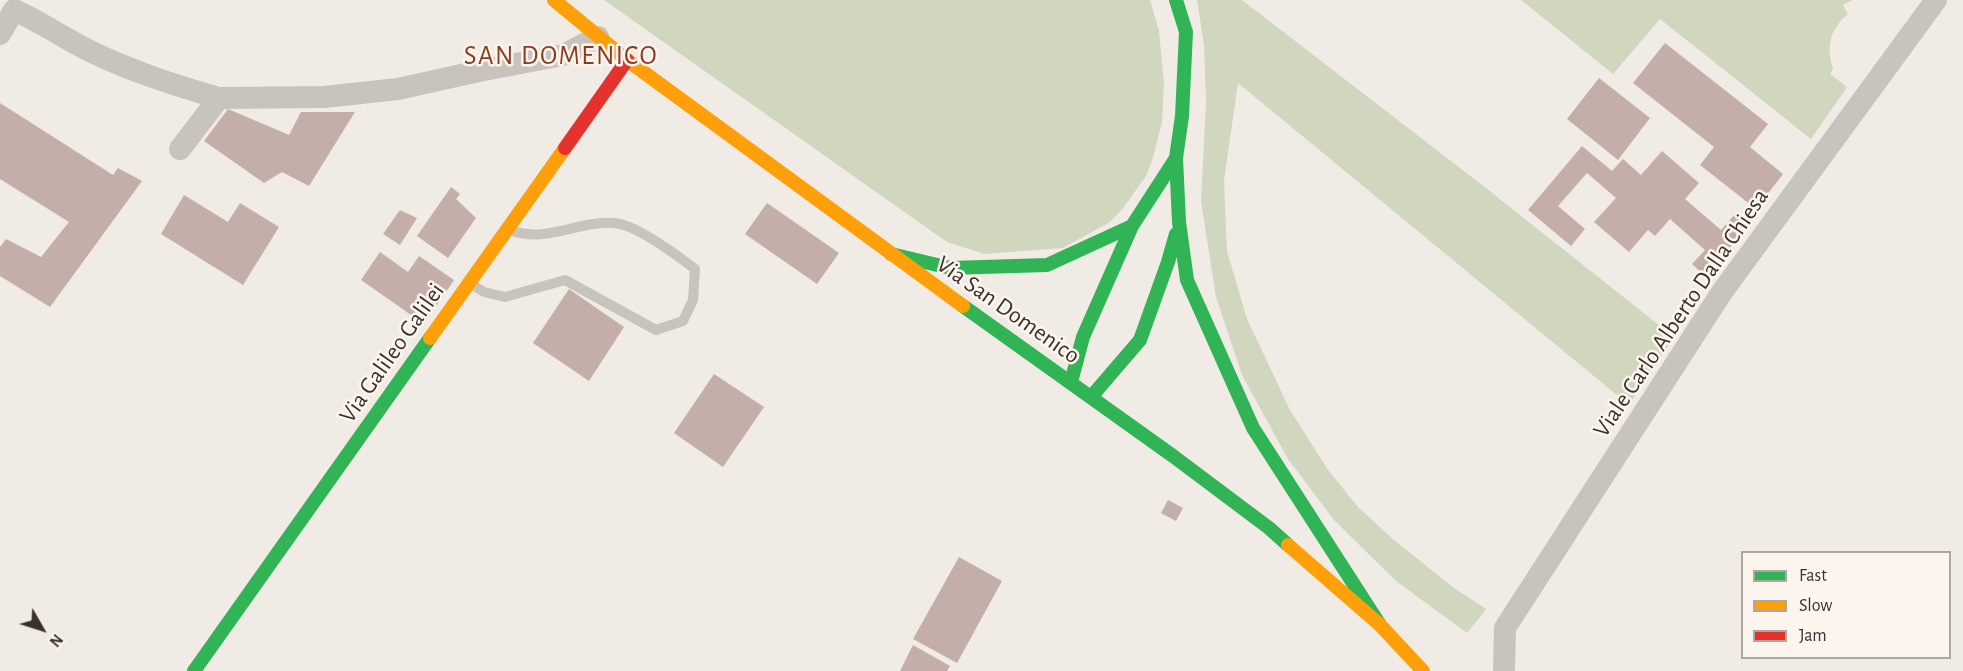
<!DOCTYPE html>
<html>
<head>
<meta charset="utf-8">
<style>
  body { margin:0 }
  #map { position:relative; width:1963px; height:671px; overflow:hidden; background:#f0ebe5; font-family:"Alegreya Sans",sans-serif }
  canvas { display:block }
  .legend { position:absolute; left:1741px; top:551px; width:210px; height:108px; box-sizing:border-box; background:#fbf5ee; border:2px solid #aea6a0; margin:0; padding:8px 10px; list-style:none; font-size:18px; color:#3b302b }
  .legend li { display:flex; align-items:center; gap:12px; height:30px }
  .legend b { width:30px; border:2px solid #aea6a0 }
  .north { position:absolute; left:12px; top:599px; width:60px; height:60px; -webkit-text-stroke:4px #fbf5ee; paint-order:stroke; rotate:129deg; font-size:16px; font-weight:700; line-height:24px; text-align:center; color:#3b302b }
  .north::after { content:''; display:block; margin:auto; width:21px; height:27px; background:#3b302b; clip-path:polygon(50% 0,100% 100%,50% 72%,0 100%) }
</style>
</head>
<body>
<div id="map">
<canvas width="1963" height="671"></canvas>
<ul class="legend">
<li><b style="height:8px;background:#30b455"></b>Fast</li>
<li><b style="height:8px;background:#ff9f0a"></b>Slow</li>
<li><b style="height:8px;background:#e5322d"></b>Jam</li>
</ul>
<div class="north">N</div>
</div>
<script>
const g = document.querySelector('canvas').getContext('2d');
g.lineJoin = 'round';
function fillPath(path, color) { g.fillStyle = color; g.fill(path, 'evenodd'); }
function stroke(path, color, width, dash) { g.strokeStyle = color; g.lineWidth = width; g.lineCap = dash ? 'butt' : 'round'; g.setLineDash(dash || []); g.stroke(path); }
function label(font, color, halo, rows, align = 'center') {
  g.font = font + ' "Alegreya Sans",sans-serif'; g.lineWidth = 5; g.setLineDash([]); g.textBaseline = 'middle'; g.strokeStyle = halo; g.fillStyle = color; for (const [text, x, y, turn = 0] of rows) {
    g.save(); g.translate(x, y); g.rotate((+turn || 0) * Math.PI / 180); g.textAlign = isNaN(turn) ? turn : align; if (halo) g.strokeText(text, 0, 0); g.fillText(text, 0, 0); g.restore();
  }
}
fillPath(new Path2D(`
  M 604,0 L 1150,0 L 1159,31 L 1164,84 L 1162,122 L 1153,158 L 1146,176 L 1123,208 L 1110,222 L 1063,248 L 984,254 L 947,242 Z
  M 1197,0 L 1242,0 L 1482,185 L 1674,337 L 1629,405 L 1238,83 L 1224,180 L 1227,251 L 1247,319 L 1290,410 L 1328,470 L 1358,507 L 1395,541 L 1454,588 L 1486,609 L 1467,633 L 1396,581 L 1334,520 L 1288,459 L 1242,375 L 1216,297 L 1201,201 L 1206,103 L 1204,45 Z
  M 1521,0 L 1853,0 L 1843,5 L 1848,14 C 1830,29 1826,46 1833,69 L 1830,74 L 1847,87 L 1811,139 L 1660,19 L 1613,74 Z`), '#d1d6bf');
fillPath(new Path2D(`
  M 1665,43 L 1768,124 L 1750,147 L 1783,174 L 1756,209 L 1700,165 L 1714,147 L 1633,83 Z
  M 1599,78 L 1650,118 L 1618,160 L 1567,119 Z
  M 0,103 L 113,175 L 118,168 L 142,181 L 50,307 L 0,276 L 0,247 L 6,239 L 41,257 L 69,222 L 0,179 Z
  M 228,109 L 289,135 L 301,112 L 355,112 L 309,186 L 282,172 L 264,183 L 204,141 Z
  M 1582,146 L 1612,171 L 1623,159 L 1641,175 L 1662,151 L 1699,183 L 1685,199 L 1721,230 L 1735,214 L 1749,226 L 1705,276 L 1692,264 L 1705,250 L 1670,219 L 1655,236 L 1648,230 L 1629,252 L 1594,222 L 1616,198 L 1587,173 L 1558,206 L 1585,229 L 1571,246 L 1528,210 Z
  M 451,187 L 460,194 L 456,199 L 476,218 L 448,258 L 417,236 Z
  M 184,195 L 228,222 L 240,203 L 279,227 L 243,285 L 161,234 Z
  M 767,203 L 839,253 L 817,284 L 745,234 Z
  M 400,210 L 417,218 L 400,245 L 383,234 Z
  M 380,252 L 408,272 L 419,256 L 454,280 L 424,324 L 361,280 Z
  M 569,289 L 624,327 L 589,381 L 533,343 Z
  M 714,374 L 764,407 L 723,467 L 674,433 Z
  M 1168,500 L 1183,508 L 1176,521 L 1161,513 Z
  M 959,557 L 1002,581 L 957,663 L 913,639 Z
  M 913,645 L 950,666 L 947,671 L 900,671 Z`), '#c3afa7');
stroke(new Path2D(`
  M 471,284 L 484,292 L 505,297 L 565,280 L 656,330 L 683,321 L 693,300 L 695,269 C 678,256 636,225 615,223 C 579,220 546,244 510,230`), '#c9c3be', 10);
stroke(new Path2D(`
  M 0,34 L 14,10 C 40,21 63,38 88,50 C 130,71 174,85 219,98
  M 180,149 L 219,98 L 324,97 L 398,89 L 479,71 L 563,55 L 598,37
  M 1504,671 L 1505,628 L 1722,292 L 1936,0`), '#c9c3be', 22);
stroke(new Path2D(`
  M 1176,0 L 1186,32 L 1182,116 L 1176,158 L 1179,222 L 1187,280 L 1253,428 L 1380,625
  M 891,254 L 950,268 L 1047,265 L 1132,226
  M 963,306 L 1173,456 L 1269,528 L 1288,545
  M 1071,382 L 1083,337 L 1132,226 L 1176,158
  M 1091,397 L 1140,340 L 1168,262 L 1176,234
  M 194,671 L 430,338`), '#30b455', 14);
stroke(new Path2D(`
  M 554,0 L 627,60 L 963,306
  M 430,338 L 565,148
  M 1288,545 L 1380,625 L 1423,671`), '#ff9f0a', 14);
stroke(new Path2D(`
  M 565,148 L 627,60`), '#e5322d', 14);
label('24px', '#3b302b', '#fbf5ee', [
  ["Via San Domenico",1008,310,35],
  ["Viale Carlo Alberto Dalla Chiesa",1681,313,-56],
  ["Via Galileo Galilei",392,353,-55]
]);
g.letterSpacing = '1.5px';
label('27px', '#8c3b22', '#fbf5ee', [
  ["SAN DOMENICO",561,56]
]);
g.letterSpacing = '0px';
</script>
</body>
</html>
